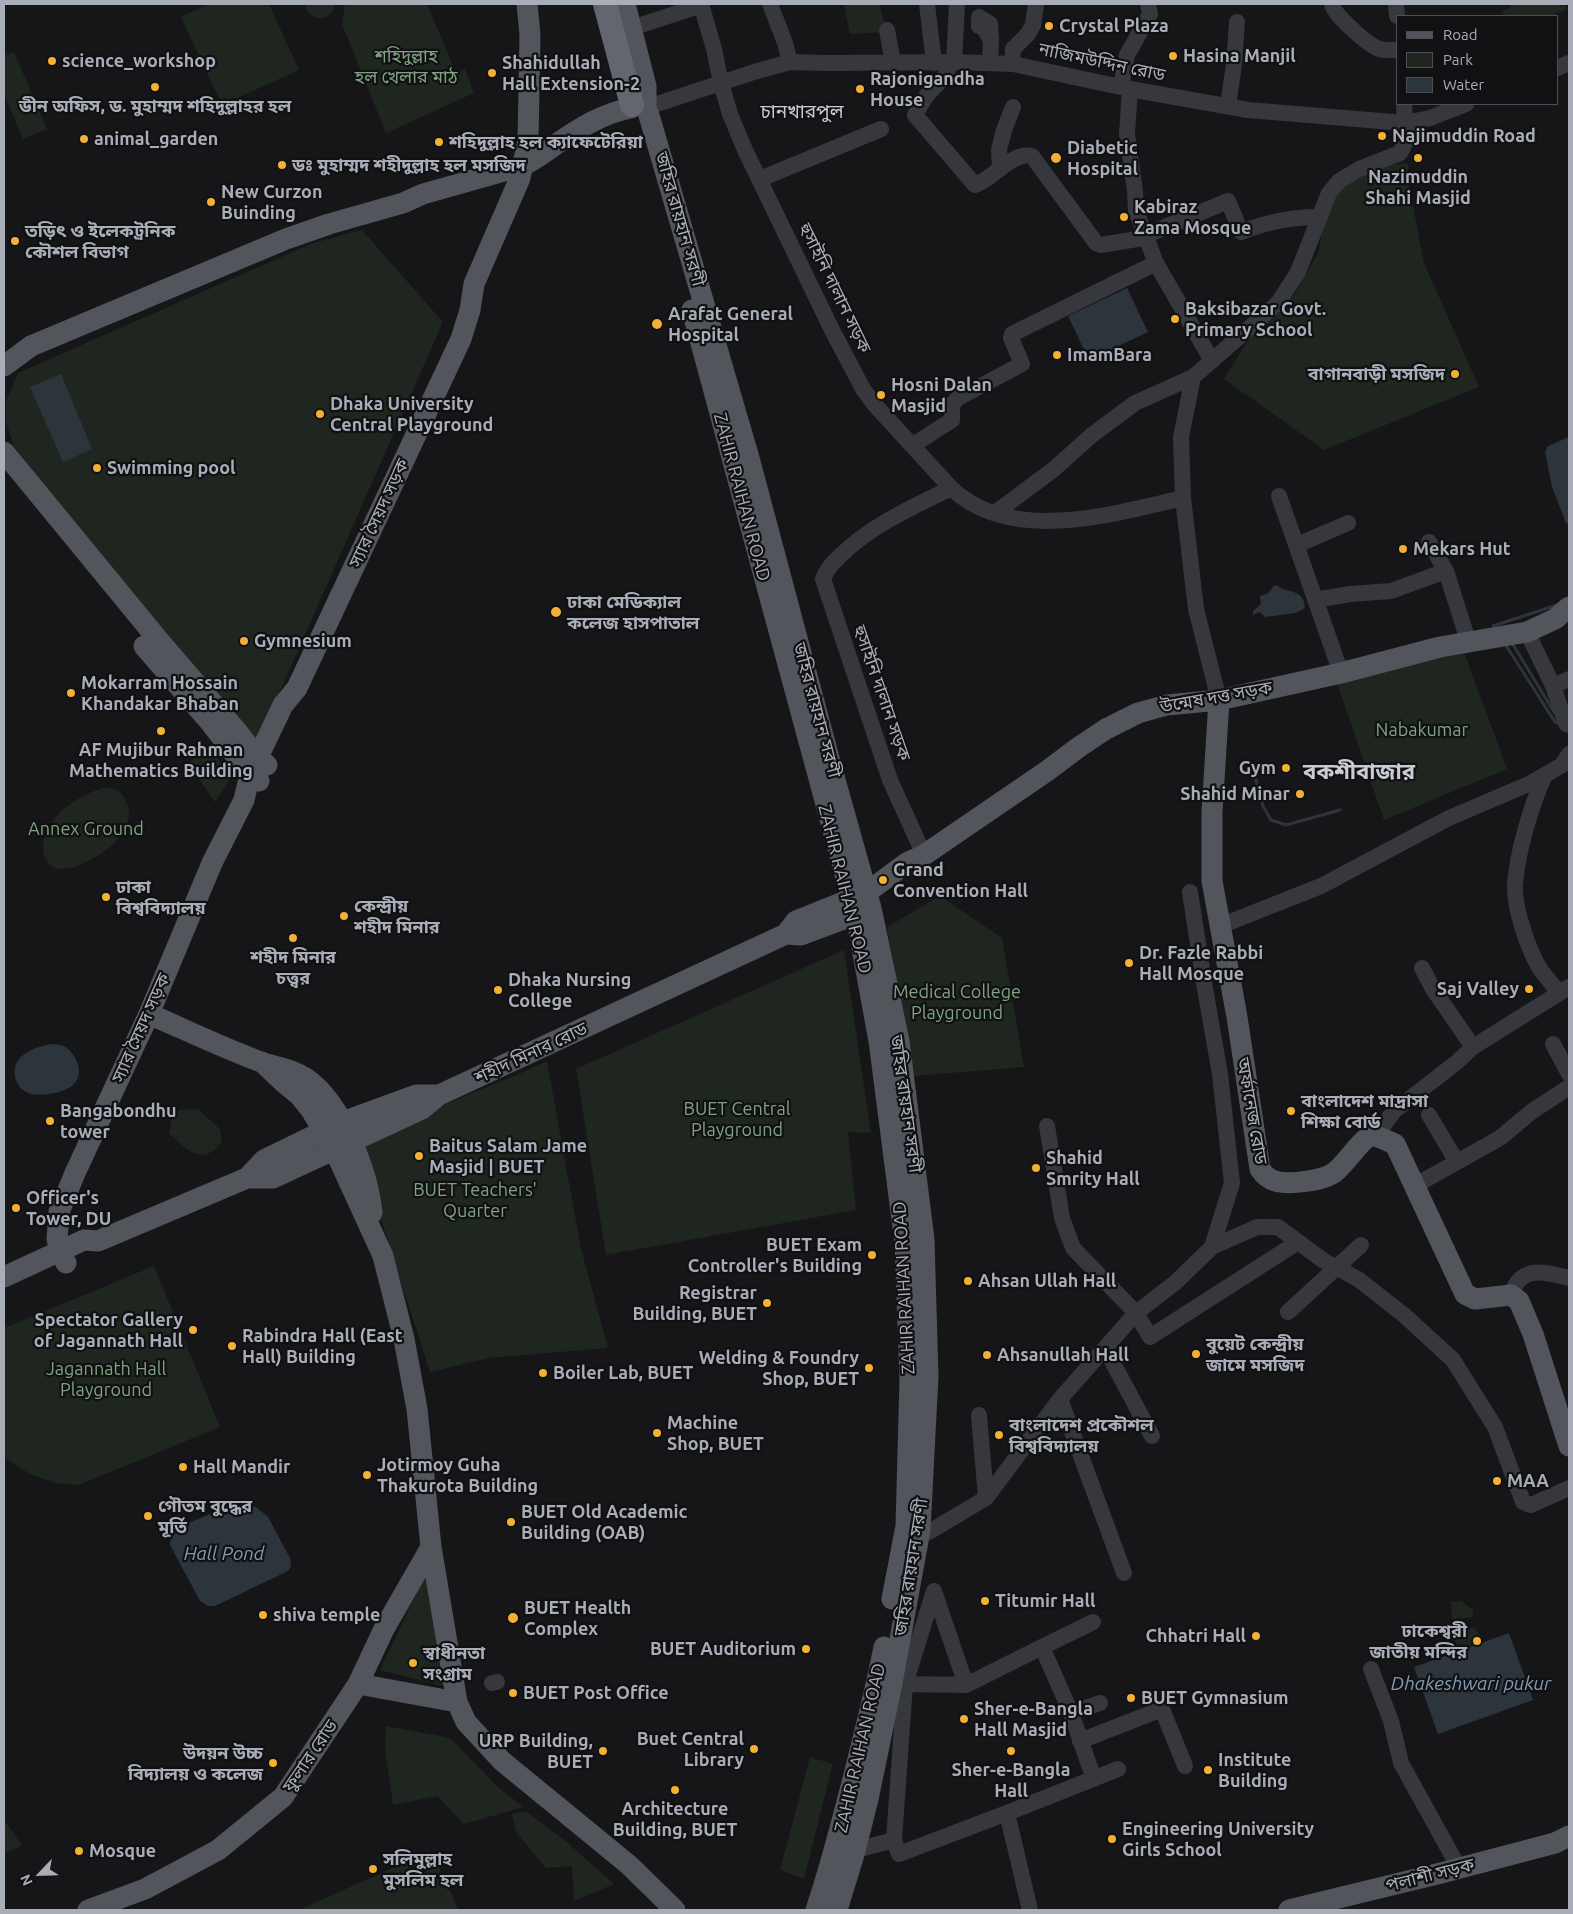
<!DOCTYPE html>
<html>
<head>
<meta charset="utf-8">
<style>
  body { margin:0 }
  #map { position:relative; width:1573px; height:1914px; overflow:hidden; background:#161618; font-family:Ubuntu,sans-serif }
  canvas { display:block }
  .frame { position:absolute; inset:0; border:5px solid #a8adb8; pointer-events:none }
  .legend { position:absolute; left:1396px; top:15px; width:162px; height:90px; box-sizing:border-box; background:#111113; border:1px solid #4d4f55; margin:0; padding:6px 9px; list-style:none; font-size:15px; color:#a8adb8 }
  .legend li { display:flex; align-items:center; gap:10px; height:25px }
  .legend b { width:25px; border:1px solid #4d4f55 }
  .north { position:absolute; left:15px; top:1849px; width:50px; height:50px; -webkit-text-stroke:4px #111113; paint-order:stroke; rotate:246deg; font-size:14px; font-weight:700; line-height:20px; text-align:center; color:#a8adb8 }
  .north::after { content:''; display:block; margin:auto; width:18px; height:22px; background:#a8adb8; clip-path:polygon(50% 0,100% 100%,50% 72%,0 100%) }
</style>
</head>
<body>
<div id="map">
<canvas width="1573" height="1914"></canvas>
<div class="frame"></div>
<ul class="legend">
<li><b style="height:6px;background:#53555c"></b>Road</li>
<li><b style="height:14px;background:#1e261f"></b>Park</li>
<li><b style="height:14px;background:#2c353c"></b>Water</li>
</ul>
<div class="north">N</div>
</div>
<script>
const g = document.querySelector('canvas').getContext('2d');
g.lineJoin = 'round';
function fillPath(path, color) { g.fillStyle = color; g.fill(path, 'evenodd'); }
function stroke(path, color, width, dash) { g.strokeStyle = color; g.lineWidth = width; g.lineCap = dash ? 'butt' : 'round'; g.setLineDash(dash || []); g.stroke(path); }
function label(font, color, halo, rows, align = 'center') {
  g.font = font + ' Ubuntu,"Noto Sans Bengali",sans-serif'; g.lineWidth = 4.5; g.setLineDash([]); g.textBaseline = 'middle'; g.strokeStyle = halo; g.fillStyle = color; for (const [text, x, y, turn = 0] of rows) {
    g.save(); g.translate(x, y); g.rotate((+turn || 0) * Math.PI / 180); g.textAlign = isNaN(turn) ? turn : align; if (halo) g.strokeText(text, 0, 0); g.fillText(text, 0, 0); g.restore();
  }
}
fillPath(new Path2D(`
  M 209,4 L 269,4 L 299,70 L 222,105 L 181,17 Z
  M 305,4 L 335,4 L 335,5 C 331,23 308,22 305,4 Z
  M 345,4 L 427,4 L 456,73 L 465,69 L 474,93 L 386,133 L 342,24 Z
  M 844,4 L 880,4 L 886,32 L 850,34 Z
  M 1508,4 L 1565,4 L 1566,10 L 1550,16 L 1504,16 L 1502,12 L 1510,7 Z
  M 14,52 L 47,129 L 23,139 L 4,94 L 4,56 Z
  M 1408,163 L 1408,181 L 1424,263 L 1479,387 L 1324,450 L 1224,379 L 1248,340 L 1274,318 L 1295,294 L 1318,253 L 1325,217 L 1335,195 L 1345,184 L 1385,165 Z
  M 362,230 L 443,322 L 258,741 L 69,520 L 14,446 L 6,422 L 6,401 L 18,373 L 313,243 Z
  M 1461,644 L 1507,769 L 1384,820 L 1337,683 Z
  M 208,744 L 231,777 L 215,802 L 188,764 Z
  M 103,788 C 113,788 120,789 125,799 C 142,830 100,859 74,867 C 43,877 36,847 50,825 C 61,807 83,794 103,788 Z
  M 940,896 L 1002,938 L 1024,1067 L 913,1076 L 887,927 Z
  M 844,950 L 871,1133 L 848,1132 L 856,1210 L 606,1255 L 576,1069 Z
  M 547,1061 L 581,1249 L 608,1348 L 489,1358 L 430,1372 L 356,1141 L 526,1071 Z
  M 198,1109 L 220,1129 L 222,1141 C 204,1168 186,1150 169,1133 L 172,1117 L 179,1110 Z
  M 154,1266 L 220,1427 L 79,1485 L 55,1483 L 30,1474 L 5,1458 L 4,1328 Z
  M 428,1569 L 447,1687 L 380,1670 Z
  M 1461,1601 L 1473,1610 L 1473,1617 L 1455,1619 L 1452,1618 L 1451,1602 Z
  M 1475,1628 L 1483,1640 L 1456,1650 L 1454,1632 L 1457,1629 Z
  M 386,1726 L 450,1738 L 500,1789 L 524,1807 L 464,1824 L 437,1796 L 393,1805 L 385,1749 Z
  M 810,1757 L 833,1764 L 804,1879 L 780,1870 Z
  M 526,1811 L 568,1843 L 614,1884 L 574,1901 L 572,1866 L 546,1868 L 516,1832 L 512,1814 Z
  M 4,1820 L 22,1845 L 4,1854 Z
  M 427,1853 L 433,1855 L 459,1910 L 298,1910 Z`), '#1e261f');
fillPath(new Path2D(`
  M 1127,288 L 1148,332 L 1089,360 L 1068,316 Z
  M 61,374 L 92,449 L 63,462 L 30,387 Z
  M 1569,437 L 1569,525 L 1566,523 L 1552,487 L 1545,452 L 1548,446 Z
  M 1275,585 C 1279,586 1281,589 1286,590 C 1297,593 1304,594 1305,608 L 1296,613 L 1265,617 L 1260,612 L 1253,615 L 1253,611 L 1261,604 L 1260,596 L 1267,594 Z
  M 52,1044 C 57,1044 62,1045 67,1048 C 77,1056 85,1075 73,1085 C 64,1093 44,1096 32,1094 C 16,1091 9,1070 20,1058 C 28,1049 41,1046 52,1044 Z
  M 241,1504 L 256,1507 L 268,1517 L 290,1558 L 291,1566 L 288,1571 L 215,1606 L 208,1606 L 200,1601 L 170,1545 L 171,1536 L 177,1528 L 229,1506 Z
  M 1509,1633 L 1533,1700 L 1438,1734 L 1414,1667 Z`), '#2c353c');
stroke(new Path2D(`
  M 1493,626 L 1557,605
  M 1512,643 L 1554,712
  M 1505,644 L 1555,722 L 1560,724
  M 1255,776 L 1263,806
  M 1263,806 L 1271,820 L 1286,825 L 1340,810`), '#2c353c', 3);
stroke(new Path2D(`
  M 701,4 L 714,49 L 721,83 L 730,114 L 745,150 L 832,330 L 863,389 L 874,404 L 951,488 C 1011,545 1112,514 1183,498
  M 770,4 L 785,43 L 790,62
  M 927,4 L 934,63
  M 1332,4 C 1334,15 1366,43 1377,48 C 1383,51 1390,50 1397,50
  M 1396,4 L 1397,16
  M 632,28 L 702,5
  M 887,30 L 893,63
  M 950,62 C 946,81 939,81 928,94 C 923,100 919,108 915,115 L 975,185 C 995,178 1010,152 1032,156 L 1096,243 L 1101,245 L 1137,239 L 1228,201 L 1241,232 C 1264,223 1295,216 1320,217
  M 954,62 L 957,4
  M 990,63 L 991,40 L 990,24 L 979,17 L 979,26 L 983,27 L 991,40
  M 1012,64 L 1013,49 L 1028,34 L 1033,25 L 1036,4
  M 1557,68 L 1569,63
  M 1121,87 L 1127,55 L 1150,14 L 1148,4
  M 1130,89 L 1127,134 L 1135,191 L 1136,211 L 1156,263 L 1212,361
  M 1404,104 L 1405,123
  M 1228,106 L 1234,64 L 1237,22
  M 648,107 L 754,72 L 790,62 L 827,63 L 954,62 L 1013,64 L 1130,89 L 1248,110 L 1405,123 L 1430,118 L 1466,104
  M 1000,169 L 999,150 L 1004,130 L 1013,107
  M 760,179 L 881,129
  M 1193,377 L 1181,437 L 1183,498 L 1196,609 L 1219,700
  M 913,445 L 952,420 L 952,405 L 958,398 L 1022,364 L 1011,338 L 1012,334 L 1156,263
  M 1279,496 L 1341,673
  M 995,513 L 1054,469 L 1092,435 L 1135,403 L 1193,377 L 1278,303 L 1298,272 L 1329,193 L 1339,181 L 1359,169 L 1400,153 L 1413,128 L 1413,122
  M 1429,542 L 1446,571
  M 1297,545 L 1348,523
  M 1315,600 L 1350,594 L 1391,591 L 1446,571 L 1466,634
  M 1527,632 L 1553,686 L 1566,724 L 1569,725
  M 1553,686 L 1569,679
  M 1544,777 C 1531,806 1517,853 1515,885 C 1514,908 1528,949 1540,969 C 1546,977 1553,985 1559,993
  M 924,855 L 890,780 L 823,579 C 826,570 832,564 839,557 C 871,525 911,508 951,488
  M 1190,892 L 1204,983 L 1220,1074 L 1232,1183 L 1212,1247
  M 1220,926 L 1321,886 L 1449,818 L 1531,783 L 1562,765 L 1569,754
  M 1422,968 L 1433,989 L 1473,1047
  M 1553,1044 L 1569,1074
  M 1429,1115 L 1457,1162
  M 1047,1126 L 1062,1218 L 1073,1248 L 1136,1313 L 1150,1337 L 1298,1242
  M 1376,1136 L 1394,1111 L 1457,1062 L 1473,1047 L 1569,987
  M 1414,1186 L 1500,1138 L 1531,1112 L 1569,1087
  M 1511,1295 C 1521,1264 1545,1272 1569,1278
  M 1288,1312 L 1361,1245
  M 1105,1348 L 1152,1436
  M 1060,1399 L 1124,1573
  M 979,1415 L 986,1498
  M 909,1527 L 929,1532 L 986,1498 L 1060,1399 L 1136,1313 L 1176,1282 L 1212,1247 L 1257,1227 L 1278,1227 L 1324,1261 L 1358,1279 L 1404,1315 L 1453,1360 L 1495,1427 L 1523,1502 L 1531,1505 L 1569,1488
  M 934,1591 L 905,1684 L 966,1685 L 1042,1647
  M 934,1591 L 966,1685
  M 1093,1622 L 1042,1647 L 1071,1713 L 1094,1779
  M 1371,1669 L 1391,1721 L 1401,1763 L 1459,1868
  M 492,1683 L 497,1682
  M 1071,1713 L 1100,1703
  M 1080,1741 L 1162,1709 L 1185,1766
  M 894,1840 L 905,1684 L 896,1683
  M 845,1853 L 894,1840 L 899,1854 L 1007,1813
  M 1030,1910 L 1007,1813 L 1118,1769`), '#37383d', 16);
stroke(new Path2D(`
  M 625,4 L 646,86 L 646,104
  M 648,112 L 749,458 L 830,762 L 871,908 L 899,1041 L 924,1239 L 928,1376 L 920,1530 L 892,1683 L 868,1799 L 855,1851 L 837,1910
  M 692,310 L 856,915 L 879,1041 L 905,1243 L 910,1379 L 906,1526 L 892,1599
  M 4,366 L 31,346 L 286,239 L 329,224 L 403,203 L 423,194 L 522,166 C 535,160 544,153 555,145 C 578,129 603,113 631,108
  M 4,452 L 156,637 L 236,730 L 258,758 L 267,765
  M 144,646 L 210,722 L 250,774 L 259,781
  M 1219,700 L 1212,812 L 1212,881 L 1237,1017 L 1260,1169 C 1264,1175 1268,1179 1275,1181 C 1288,1185 1324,1181 1335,1172 C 1347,1162 1356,1146 1369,1136 L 1376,1136 L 1395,1144 L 1465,1294 L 1475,1299 L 1511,1295 L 1519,1301 L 1533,1334 L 1569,1446
  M 786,934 L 801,935 L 868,910
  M 149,1014 C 186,1030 223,1048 261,1062 C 278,1068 291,1068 307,1079 C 342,1104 368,1172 372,1213
  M 262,1062 L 283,1082 L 299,1095 L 311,1110 L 334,1149 L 383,1256 L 404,1339 L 417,1409 L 431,1547 L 457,1702 L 466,1722 L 502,1761 L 629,1865 L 675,1910
  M 247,1178 L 273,1178 L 422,1109 L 439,1095 L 786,934 L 796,921 L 866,893 L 908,862 L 924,855 L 1047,771 L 1079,747 L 1106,729 L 1138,713 L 1167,705 L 1219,700 L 1341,673 L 1440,647 L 1527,632 L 1555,619 L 1569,607
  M 66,1263 L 60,1251 L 57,1239 L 59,1212 L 75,1173 L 149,1014 L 212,863 L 244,800 L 250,774 L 283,705 L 297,688 L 461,339 L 470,310 L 474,284 L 520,178 L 528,141 L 530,35 L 527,4
  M 4,1277 L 84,1240 L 98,1241 L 247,1178 L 264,1160 L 342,1122 L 416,1095 L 439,1095
  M 358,1684 L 457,1702
  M 88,1910 L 145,1889 L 218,1850 L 283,1797 L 358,1684 L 384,1629 L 431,1547
  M 816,1910 C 833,1859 846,1807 859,1755 C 868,1719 877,1683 884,1647
  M 1289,1910 L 1441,1873 L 1555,1843 L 1569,1836`), '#53555c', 21);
stroke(new Path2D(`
  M 605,4 L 632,105`), '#63666e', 24);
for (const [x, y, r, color] of [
  [1049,26,5,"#f2b134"],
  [1173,56,5,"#f2b134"],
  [52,61,5,"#f2b134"],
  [492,73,5,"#f2b134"],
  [155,87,5,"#f2b134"],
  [860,89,5,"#f2b134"],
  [1382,136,5,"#f2b134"],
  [84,139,5,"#f2b134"],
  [439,142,5,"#f2b134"],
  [1056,158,6,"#f2b134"],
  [1418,158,5,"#f2b134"],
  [282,165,5,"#f2b134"],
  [211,202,5,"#f2b134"],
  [1124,217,5,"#f2b134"],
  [15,241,5,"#f2b134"],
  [1175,319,5,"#f2b134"],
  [657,324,6,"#f2b134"],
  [1057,355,5,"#f2b134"],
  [1455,374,5,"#f2b134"],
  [881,395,5,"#f2b134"],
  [320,414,5,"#f2b134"],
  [97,468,5,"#f2b134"],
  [1403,549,5,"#f2b134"],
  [556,612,6,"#f2b134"],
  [244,641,5,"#f2b134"],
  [71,693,5,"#f2b134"],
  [161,731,5,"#f2b134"],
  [1286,768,5,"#f2b134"],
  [1300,794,5,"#f2b134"],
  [883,880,5,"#f2b134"],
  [106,897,5,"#f2b134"],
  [344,916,5,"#f2b134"],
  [293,938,5,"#f2b134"],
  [1129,963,5,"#f2b134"],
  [1529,989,5,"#f2b134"],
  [498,990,5,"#f2b134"],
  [1291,1111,5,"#f2b134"],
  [50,1121,5,"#f2b134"],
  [419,1156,5,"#f2b134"],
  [1036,1168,5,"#f2b134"],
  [16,1208,5,"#f2b134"],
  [872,1255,5,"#f2b134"],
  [968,1281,5,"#f2b134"],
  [767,1303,5,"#f2b134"],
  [193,1330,5,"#f2b134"],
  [232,1346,5,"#f2b134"],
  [1196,1354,5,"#f2b134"],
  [987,1355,5,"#f2b134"],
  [869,1368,5,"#f2b134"],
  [543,1373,5,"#f2b134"],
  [657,1433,5,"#f2b134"],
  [999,1435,5,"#f2b134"],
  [183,1467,5,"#f2b134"],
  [367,1475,5,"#f2b134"],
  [1497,1481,5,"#f2b134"],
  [148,1516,5,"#f2b134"],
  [511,1522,5,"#f2b134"],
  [985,1601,5,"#f2b134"],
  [263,1615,5,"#f2b134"],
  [513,1618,6,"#f2b134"],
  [1256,1636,5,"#f2b134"],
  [1477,1641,5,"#f2b134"],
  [806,1649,5,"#f2b134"],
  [413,1663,5,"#f2b134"],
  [513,1693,5,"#f2b134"],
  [1131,1698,5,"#f2b134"],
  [964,1719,5,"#f2b134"],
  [754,1749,5,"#f2b134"],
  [603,1751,5,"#f2b134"],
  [1011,1751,5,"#f2b134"],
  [273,1763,5,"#f2b134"],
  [1208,1770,5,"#f2b134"],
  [675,1790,5,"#f2b134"],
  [1112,1839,5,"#f2b134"],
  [79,1851,5,"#f2b134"],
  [373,1869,5,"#f2b134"]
]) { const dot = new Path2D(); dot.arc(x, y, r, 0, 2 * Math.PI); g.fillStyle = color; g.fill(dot); stroke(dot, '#111113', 2); }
label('bold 18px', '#a8adb8', '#111113', [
  ["Crystal Plaza",1059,26],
  ["Hasina Manjil",1183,56],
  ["science_workshop",62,61],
  ["Shahidullah",502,63],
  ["Hall Extension-2",502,84],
  ["Rajonigandha",870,79],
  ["House",870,100],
  ["ডীন অফিস, ড. মুহাম্মদ শহিদুল্লাহর হল",155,106,"center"],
  ["Najimuddin Road",1392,136],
  ["animal_garden",94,139],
  ["শহিদুল্লাহ হল ক্যাফেটেরিয়া",449,142],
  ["Diabetic",1067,148],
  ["Hospital",1067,169],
  ["ডঃ মুহাম্মদ শহীদুল্লাহ হল মসজিদ",292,165],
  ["Nazimuddin",1418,177,"center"],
  ["Shahi Masjid",1418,198,"center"],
  ["New Curzon",221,192],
  ["Buinding",221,213],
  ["Kabiraz",1134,207],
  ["Zama Mosque",1134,228],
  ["তড়িৎ ও ইলেকট্রনিক",25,231],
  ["কৌশল বিভাগ",25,252],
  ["Baksibazar Govt.",1185,309],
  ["Primary School",1185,330],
  ["Arafat General",668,314],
  ["Hospital",668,335],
  ["ImamBara",1067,355],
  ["বাগানবাড়ী মসজিদ",1445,374,"right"],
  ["Hosni Dalan",891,385],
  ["Masjid",891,406],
  ["Dhaka University",330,404],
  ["Central Playground",330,425],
  ["Swimming pool",107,468],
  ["Mekars Hut",1413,549],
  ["ঢাকা মেডিক্যাল",567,602],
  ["কলেজ হাসপাতাল",567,623],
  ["Gymnesium",254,641],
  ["Mokarram Hossain",81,683],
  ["Khandakar Bhaban",81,704],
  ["AF Mujibur Rahman",161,750,"center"],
  ["Mathematics Building",161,771,"center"],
  ["Gym",1276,768,"right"],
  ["Shahid Minar",1290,794,"right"],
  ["Grand",893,870],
  ["Convention Hall",893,891],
  ["ঢাকা",116,887],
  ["বিশ্ববিদ্যালয়",116,908],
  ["কেন্দ্রীয়",354,906],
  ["শহীদ মিনার",354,927],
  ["Dr. Fazle Rabbi",1139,953],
  ["Hall Mosque",1139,974],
  ["শহীদ মিনার",293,957,"center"],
  ["চত্ত্বর",293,978,"center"],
  ["Dhaka Nursing",508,980],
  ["College",508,1001],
  ["Saj Valley",1519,989,"right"],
  ["বাংলাদেশ মাদ্রাসা",1301,1101],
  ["শিক্ষা বোর্ড",1301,1122],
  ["Bangabondhu",60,1111],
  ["tower",60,1132],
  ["Baitus Salam Jame",429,1146],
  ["Masjid | BUET",429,1167],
  ["Shahid",1046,1158],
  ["Smrity Hall",1046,1179],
  ["Officer's",26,1198],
  ["Tower, DU",26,1219],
  ["BUET Exam",862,1245,"right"],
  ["Controller's Building",862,1266,"right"],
  ["Ahsan Ullah Hall",978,1281],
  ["Registrar",757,1293,"right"],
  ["Building, BUET",757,1314,"right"],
  ["Spectator Gallery",183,1320,"right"],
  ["of Jagannath Hall",183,1341,"right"],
  ["Rabindra Hall (East",242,1336],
  ["Hall) Building",242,1357],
  ["বুয়েট কেন্দ্রীয়",1206,1344],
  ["জামে‌ মসজিদ",1206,1365],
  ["Ahsanullah Hall",997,1355],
  ["Welding & Foundry",859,1358,"right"],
  ["Shop, BUET",859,1379,"right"],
  ["Boiler Lab, BUET",553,1373],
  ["Machine",667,1423],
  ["Shop, BUET",667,1444],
  ["বাংলাদেশ প্রকৌশল",1009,1425],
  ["বিশ্ববিদ্যালয়",1009,1446],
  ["Jotirmoy Guha",377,1465],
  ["Thakurota Building",377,1486],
  ["Hall Mandir",193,1467],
  ["MAA",1507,1481],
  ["গৌতম বুদ্ধের",158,1506],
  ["মূর্তি",158,1527],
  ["BUET Old Academic",521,1512],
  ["Building (OAB)",521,1533],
  ["Titumir Hall",995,1601],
  ["BUET Health",524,1608],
  ["Complex",524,1629],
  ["shiva temple",273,1615],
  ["ঢাকেশ্বরী",1467,1631,"right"],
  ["জাতীয় মন্দির",1467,1652,"right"],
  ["Chhatri Hall",1246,1636,"right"],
  ["BUET Auditorium",796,1649,"right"],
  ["স্বাধীনতা",423,1653],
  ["সংগ্রাম",423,1674],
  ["BUET Post Office",523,1693],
  ["BUET Gymnasium",1141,1698],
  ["Sher-e-Bangla",974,1709],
  ["Hall Masjid",974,1730],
  ["Buet Central",744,1739,"right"],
  ["Library",744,1760,"right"],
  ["URP Building,",593,1741,"right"],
  ["BUET",593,1762,"right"],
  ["উদয়ন উচ্চ",263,1753,"right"],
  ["বিদ্যালয় ও কলেজ",263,1774,"right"],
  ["Institute",1218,1760],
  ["Building",1218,1781],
  ["Sher-e-Bangla",1011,1770,"center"],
  ["Hall",1011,1791,"center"],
  ["Architecture",675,1809,"center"],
  ["Building, BUET",675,1830,"center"],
  ["Engineering University",1122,1829],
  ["Girls School",1122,1850],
  ["Mosque",89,1851],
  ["সলিমুল্লাহ",383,1859],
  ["মুসলিম হল",383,1880]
], 'left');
label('18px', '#7fa381', '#111113', [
  ["শহিদুল্লাহ",406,56],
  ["হল খেলার মাঠ",406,77],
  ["Nabakumar",1422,730],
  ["Annex Ground",86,829],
  ["Medical College",957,992],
  ["Playground",957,1013],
  ["BUET Central",737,1109],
  ["Playground",737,1130],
  ["BUET Teachers'",475,1190],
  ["Quarter",475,1211],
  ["Jagannath Hall",106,1369],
  ["Playground",106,1390]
]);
label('18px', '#a8adb8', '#111113', [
  ["নাজিমউদ্দিন রোড",1102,62,12],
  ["জহির রায়হান সরণী",680,219,74],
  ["হুসাইনি দালান সড়ক",835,288,64],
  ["ZAHIR RAIHAN ROAD",742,497,75],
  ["স্যার সৈয়দ সড়ক",379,513,-65],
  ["হুসাইনি দালান সড়ক",882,693,71],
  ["উন্মেষ দত্ত সড়ক",1216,697,-10],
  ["জহির রায়হান সরণী",817,710,75],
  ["ZAHIR RAIHAN ROAD",845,889,76],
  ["স্যার সৈয়দ সড়ক",141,1028,-66],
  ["শহীদ মিনার রোড",531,1053,-25],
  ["জহির রায়হান সরণী",906,1104,82],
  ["অর্ফানেজ রোড",1252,1111,80],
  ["ZAHIR RAIHAN ROAD",904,1288,-93],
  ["জহির রায়হান সরণী",911,1567,-81],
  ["ZAHIR RAIHAN ROAD",860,1748,-77],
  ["ফুলার রোড",310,1756,-56],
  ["পলাশী সড়ক",1430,1875,-14]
]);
label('19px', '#c9ccd4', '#111113', [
  ["চানখারপুল",802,112]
]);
label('italic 19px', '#7f9bb3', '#111113', [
  ["Hall Pond",224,1554],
  ["Dhakeshwari pukur",1471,1684]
]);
label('bold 22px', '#c9ccd4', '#111113', [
  ["বকশীবাজার",1359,772]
]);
</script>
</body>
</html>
